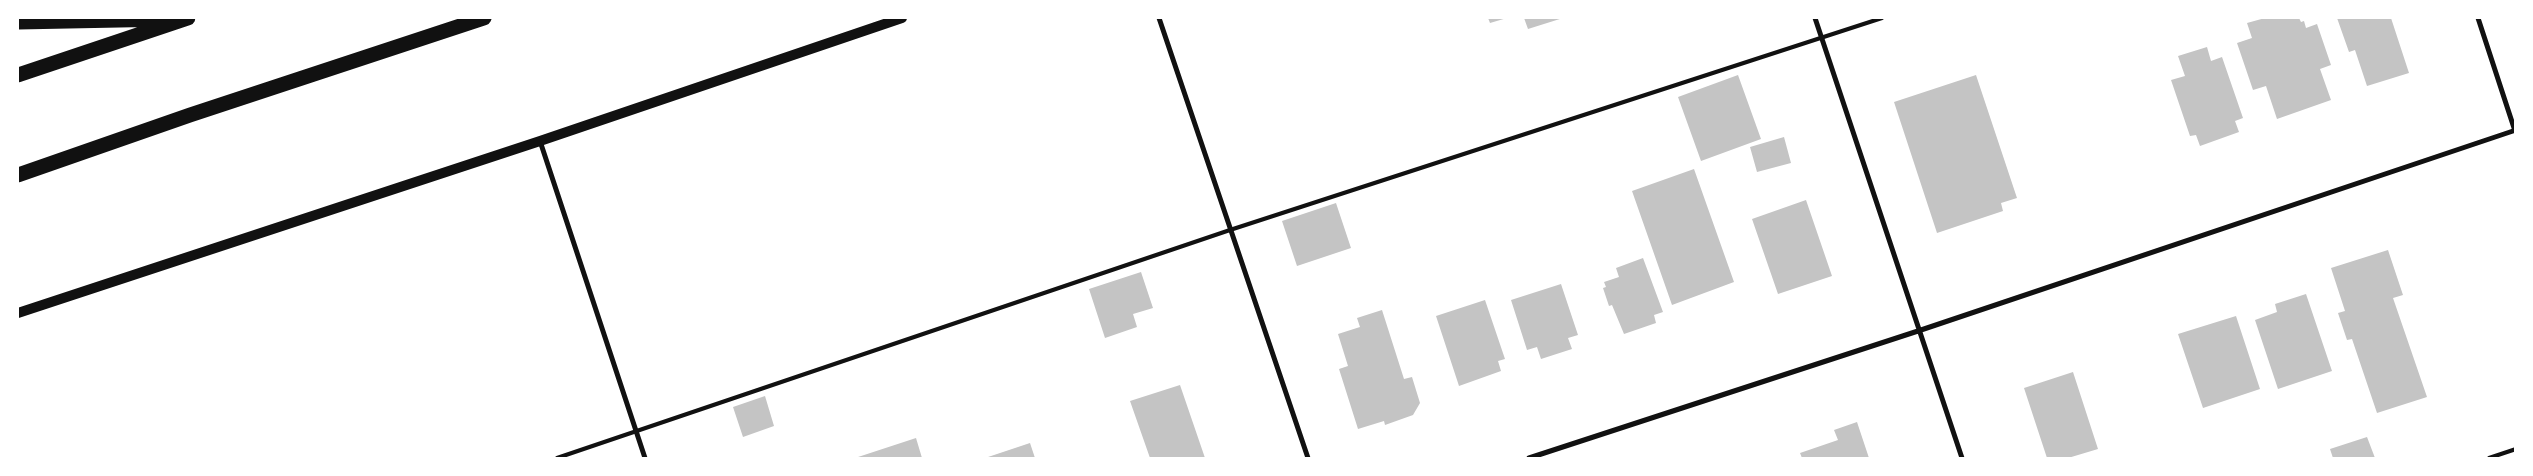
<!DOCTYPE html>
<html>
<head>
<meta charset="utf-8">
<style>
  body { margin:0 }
  #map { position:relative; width:2533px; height:476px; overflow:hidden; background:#fff; font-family:"DejaVu Sans",sans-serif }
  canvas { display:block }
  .frame { position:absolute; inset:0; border:19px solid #fff; pointer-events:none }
</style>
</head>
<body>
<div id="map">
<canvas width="2533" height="476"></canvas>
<div class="frame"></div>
</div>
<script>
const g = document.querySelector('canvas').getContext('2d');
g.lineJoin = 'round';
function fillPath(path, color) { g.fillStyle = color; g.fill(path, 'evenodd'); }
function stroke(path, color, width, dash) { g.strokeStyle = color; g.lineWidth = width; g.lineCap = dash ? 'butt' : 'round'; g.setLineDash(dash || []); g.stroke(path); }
fillPath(new Path2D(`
  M 1488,18 L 1507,18 L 1490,23 Z
  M 1524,18 L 1563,18 L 1528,29 Z
  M 2265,18 L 2299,18 L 2301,22 L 2304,21 L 2306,28 L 2317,24 L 2331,65 L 2320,69 L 2331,100 L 2277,119 L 2266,86 L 2253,90 L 2237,43 L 2252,38 L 2247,23 Z
  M 2337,18 L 2391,18 L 2409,73 L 2367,86 L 2355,50 L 2349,52 Z
  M 2207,47 L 2211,61 L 2222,57 L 2243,118 L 2235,121 L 2239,132 L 2200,146 L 2196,135 L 2190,136 L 2171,80 L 2185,76 L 2178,56 Z
  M 1738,75 L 1761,139 L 1701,161 L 1678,97 Z
  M 1976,75 L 2017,198 L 2001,203 L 2003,211 L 1937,233 L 1894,102 Z
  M 1784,137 L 1791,163 L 1757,172 L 1750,147 Z
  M 1694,169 L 1734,282 L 1672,305 L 1632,191 Z
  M 1806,200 L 1832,276 L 1778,294 L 1752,219 Z
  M 1336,203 L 1351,248 L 1297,266 L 1282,221 Z
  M 2388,250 L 2403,295 L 2393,298 L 2427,397 L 2377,413 L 2352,339 L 2347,340 L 2338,313 L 2345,311 L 2331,268 Z
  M 1643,258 L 1663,312 L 1654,315 L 1656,323 L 1624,334 L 1612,305 L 1609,306 L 1603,288 L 1606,287 L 1604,282 L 1619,277 L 1616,268 Z
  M 1141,272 L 1153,308 L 1133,314 L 1137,327 L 1105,338 L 1089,289 Z
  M 1561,284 L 1578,335 L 1568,338 L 1572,349 L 1541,359 L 1537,347 L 1527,350 L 1511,300 Z
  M 2306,294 L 2332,371 L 2278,389 L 2255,320 L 2277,312 L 2275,304 Z
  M 1485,300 L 1505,359 L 1498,361 L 1501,371 L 1459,386 L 1436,316 Z
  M 1382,310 L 1404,379 L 1412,377 L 1420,403 L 1413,415 L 1385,425 L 1384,421 L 1358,429 L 1339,369 L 1348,366 L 1338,334 L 1360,327 L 1357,318 Z
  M 2236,316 L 2260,389 L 2203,408 L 2178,334 Z
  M 2073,372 L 2098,449 L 2068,458 L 2047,458 L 2024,388 Z
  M 1180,385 L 1205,458 L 1150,458 L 1130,401 Z
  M 765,396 L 774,426 L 743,437 L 733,407 Z
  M 1857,422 L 1869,458 L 1802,458 L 1800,453 L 1838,440 L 1834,430 Z
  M 2367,437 L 2375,458 L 2333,458 L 2330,449 Z
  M 916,438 L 922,458 L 855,458 Z
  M 1030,443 L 1035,458 L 985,458 Z`), '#c4c4c4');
stroke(new Path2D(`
  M 557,458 L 1230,230 L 1882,18
  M 2489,458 L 2516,449`), '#111', 4);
stroke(new Path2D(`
  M 1159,18 L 1308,458
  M 1815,18 L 1962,458
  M 2478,18 L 2515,131
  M 540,141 L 645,458
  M 1529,458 L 1918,331 L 2516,130`), '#111', 5);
stroke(new Path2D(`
  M 18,313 L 540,141 L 902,18`), '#111', 10);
stroke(new Path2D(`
  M 18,22 L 170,19
  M 18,75 L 188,18
  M 18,175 L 190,115 L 484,18`), '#111', 15);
</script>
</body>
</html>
